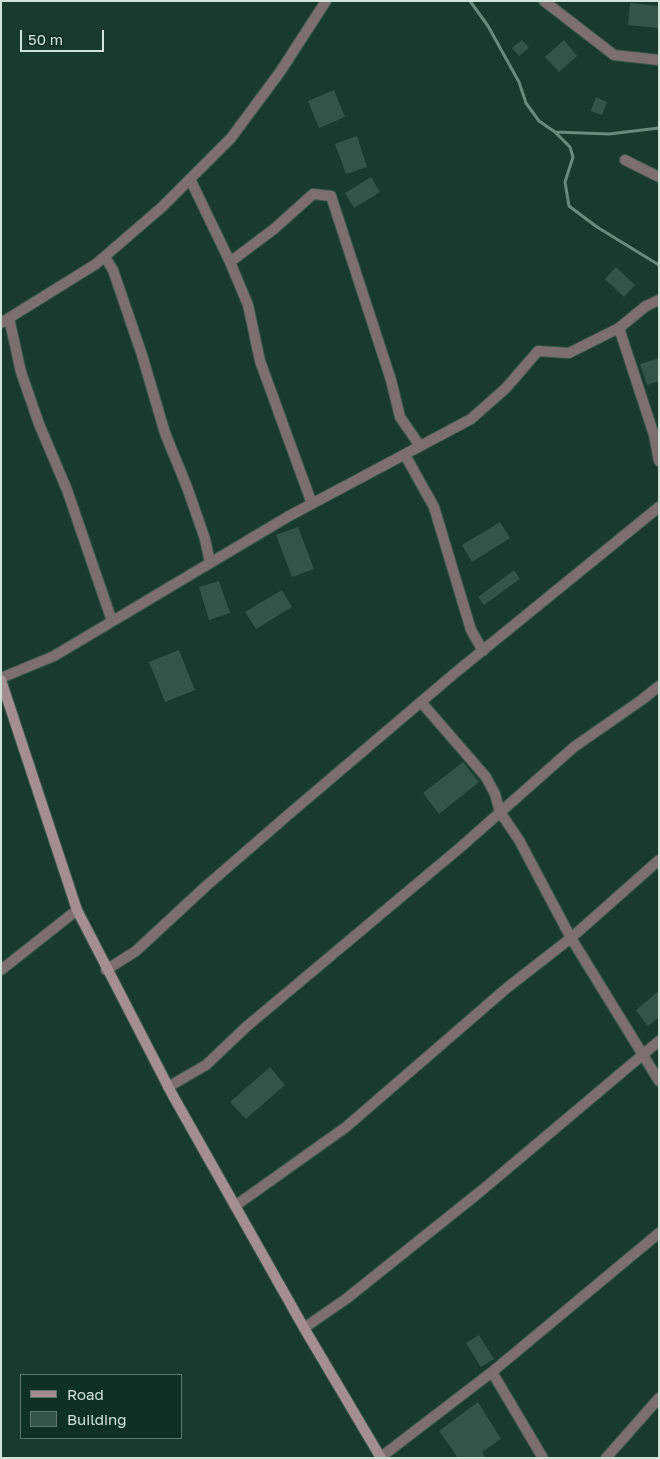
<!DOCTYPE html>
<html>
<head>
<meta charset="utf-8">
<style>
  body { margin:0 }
  #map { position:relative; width:660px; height:1459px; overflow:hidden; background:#193a2f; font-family:"Golos Text",sans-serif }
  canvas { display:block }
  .frame { position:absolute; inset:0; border:2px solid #d0e3db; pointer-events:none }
  .legend { position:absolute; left:20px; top:1374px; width:162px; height:65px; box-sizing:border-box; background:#0e3025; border:1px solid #5c786e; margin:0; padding:6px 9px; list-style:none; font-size:15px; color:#d0e3db }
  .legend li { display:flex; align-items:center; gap:10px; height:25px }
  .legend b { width:25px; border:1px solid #5c786e }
  .scale { position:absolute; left:20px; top:30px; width:84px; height:22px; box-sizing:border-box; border:2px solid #d0e3db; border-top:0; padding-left:6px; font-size:15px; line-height:18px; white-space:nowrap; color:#d0e3db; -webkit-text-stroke:4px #0e3025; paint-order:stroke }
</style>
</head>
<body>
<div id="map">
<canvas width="660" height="1459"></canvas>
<div class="frame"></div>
<ul class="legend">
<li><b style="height:6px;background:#a58e93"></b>Road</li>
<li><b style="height:14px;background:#335549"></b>Building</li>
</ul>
<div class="scale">50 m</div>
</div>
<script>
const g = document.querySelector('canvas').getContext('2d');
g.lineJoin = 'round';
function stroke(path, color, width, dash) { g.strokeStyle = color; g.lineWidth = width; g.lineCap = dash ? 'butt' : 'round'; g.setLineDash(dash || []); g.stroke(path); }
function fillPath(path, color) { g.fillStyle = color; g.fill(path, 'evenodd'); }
stroke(new Path2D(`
  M 470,1 L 488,26 L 519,82 L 526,103 L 539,121 L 555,132 L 570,147 L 573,157 L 565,182 L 569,206 L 597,227 L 659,265
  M 555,132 L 609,134 L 659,128`), '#698a7d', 3);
fillPath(new Path2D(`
  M 630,3 L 659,6 L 658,28 L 628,25 Z
  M 522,40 L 529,48 L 519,56 L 512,48 Z
  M 564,40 L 577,56 L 559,72 L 545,57 Z
  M 334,90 L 345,117 L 319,128 L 308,101 Z
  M 596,97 L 607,102 L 602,115 L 591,111 Z
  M 357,136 L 367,167 L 346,174 L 335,144 Z
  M 371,177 L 380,192 L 354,208 L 345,193 Z
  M 616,267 L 635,285 L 624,297 L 605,279 Z
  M 659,358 L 659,381 L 647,385 L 640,364 Z
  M 500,522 L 510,538 L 472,562 L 462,545 Z
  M 298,527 L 314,569 L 292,577 L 276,535 Z
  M 514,570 L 520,579 L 484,605 L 478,597 Z
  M 219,581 L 230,613 L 209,620 L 199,587 Z
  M 282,590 L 292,607 L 256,629 L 245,612 Z
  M 179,650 L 195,690 L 165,702 L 149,662 Z
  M 463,762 L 479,782 L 439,814 L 423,793 Z
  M 659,991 L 659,1017 L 648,1026 L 636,1010 Z
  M 270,1067 L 285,1085 L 246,1119 L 230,1102 Z
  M 479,1335 L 494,1359 L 481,1367 L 466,1343 Z
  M 478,1402 L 501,1439 L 482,1452 L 486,1458 L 458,1458 L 439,1431 Z`), '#335549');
const street = new Path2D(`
  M 544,1 L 614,55 L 659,60
  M 625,160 L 659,177
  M 190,179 L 230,262 L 248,305 L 260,361 L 312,504
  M 105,257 L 113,270 L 142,355 L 165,433 L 187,487 L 205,539 L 210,563
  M 230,262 L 274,229 L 313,194 L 331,196 L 391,380 L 400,417 L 420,446
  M 9,318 L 21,372 L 39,424 L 67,490 L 112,621
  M 1,323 L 96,264 L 162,207 L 231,138 L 280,72 L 326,1
  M 619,328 L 654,435 L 659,461
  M 405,455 L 434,507 L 471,630 L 483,651
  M 1,678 L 54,656 L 289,516 L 471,419 L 506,388 L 538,351 L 569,353 L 619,328 L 646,306 L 659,300
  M 421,702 L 486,777 L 495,794 L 500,812 L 519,840 L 571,938 L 659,1081
  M 1,970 L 77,910
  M 106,970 L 136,951 L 205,887 L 288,815 L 455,673 L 659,507
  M 168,1087 L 206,1065 L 246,1027 L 462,846 L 574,747 L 643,699 L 659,686
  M 235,1206 L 346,1127 L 508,987 L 571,938 L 659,860
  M 304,1328 L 346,1299 L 481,1191 L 659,1041
  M 492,1372 L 543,1458
  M 381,1457 L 492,1372 L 659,1233
  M 606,1458 L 659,1398`);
const secondary = new Path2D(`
  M 1,680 L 77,910 L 172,1094 L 304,1328 L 381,1458`);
stroke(street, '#3a584e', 12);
stroke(secondary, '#3a584e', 12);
stroke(street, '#7c6e71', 10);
stroke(secondary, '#a58e93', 10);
</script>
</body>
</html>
